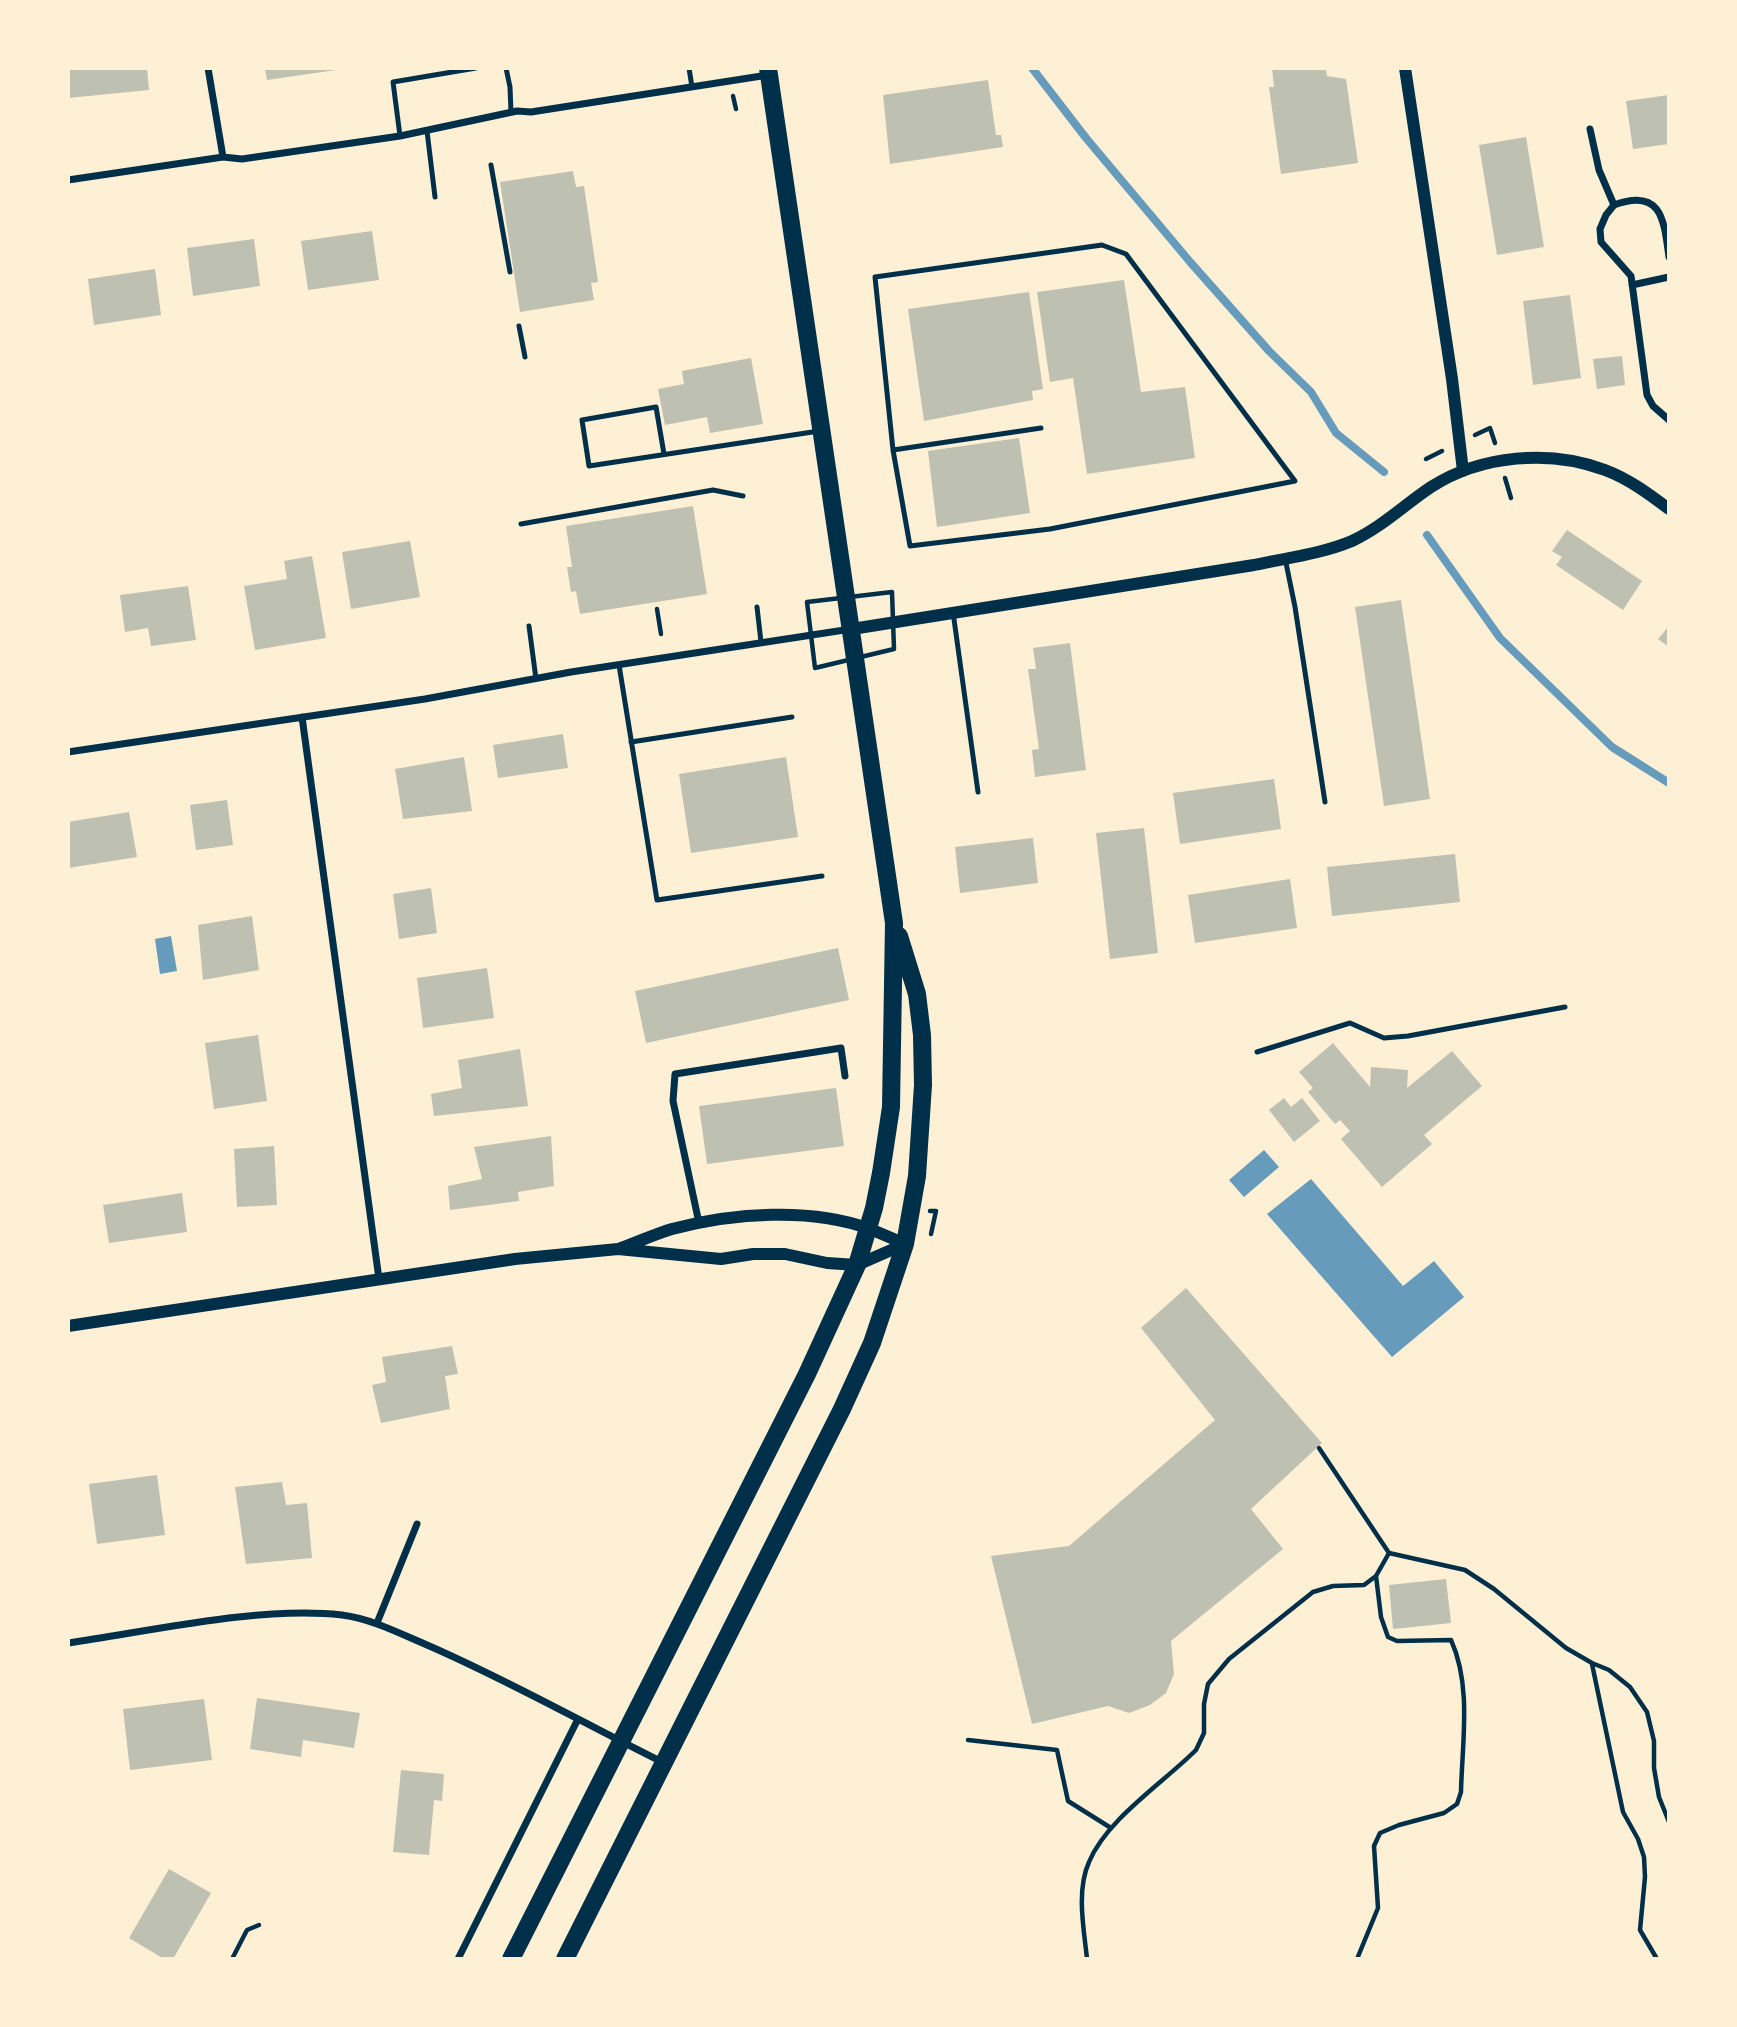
<!DOCTYPE html>
<html>
<head>
<meta charset="utf-8">
<style>
  body { margin:0 }
  #map { position:relative; width:1737px; height:2027px; overflow:hidden; background:#fdf0d5; font-family:Lato,sans-serif }
  canvas { display:block }
  .frame { position:absolute; inset:0; border:70px solid #fdf0d5; pointer-events:none }
</style>
</head>
<body>
<div id="map">
<canvas width="1737" height="2027"></canvas>
<div class="frame"></div>
</div>
<script>
const g = document.querySelector('canvas').getContext('2d');
g.lineJoin = 'round';
function fillPath(path, color) { g.fillStyle = color; g.fill(path, 'evenodd'); }
function stroke(path, color, width, dash) { g.strokeStyle = color; g.lineWidth = width; g.lineCap = dash ? 'butt' : 'round'; g.setLineDash(dash || []); g.stroke(path); }
fillPath(new Path2D(`
  M 171,936 L 177,971 L 160,974 L 155,939 Z
  M 1264,1150 L 1279,1167 L 1244,1197 L 1229,1180 Z
  M 1311,1179 L 1403,1286 L 1434,1261 L 1464,1297 L 1392,1357 L 1267,1214 Z`), '#669bbc');
stroke(new Path2D(`
  M 1032,68 L 1086,138 L 1191,263 L 1269,351 L 1311,392 L 1336,433 L 1384,472
  M 1427,535 L 1500,638 L 1612,747 L 1669,783`), '#669bbc', 8);
fillPath(new Path2D(`
  M 89,68 L 147,68 L 149,90 L 68,98 L 68,70 Z
  M 265,68 L 336,68 L 336,70 L 267,80 Z
  M 1272,68 L 1326,68 L 1327,76 L 1346,79 L 1358,163 L 1281,174 L 1269,87 L 1274,87 Z
  M 988,80 L 996,135 L 1001,135 L 1003,147 L 890,164 L 883,95 Z
  M 1669,95 L 1669,144 L 1633,149 L 1626,101 Z
  M 1526,137 L 1544,247 L 1497,255 L 1479,145 Z
  M 573,171 L 576,187 L 584,186 L 598,282 L 591,283 L 594,300 L 520,312 L 500,182 Z
  M 372,231 L 379,280 L 308,290 L 301,241 Z
  M 254,239 L 260,286 L 193,296 L 187,248 Z
  M 155,269 L 161,315 L 94,325 L 88,279 Z
  M 1124,280 L 1141,392 L 1185,387 L 1195,458 L 1087,474 L 1073,378 L 1050,382 L 1037,292 Z
  M 1029,292 L 1043,389 L 1032,391 L 1033,400 L 924,421 L 908,309 Z
  M 1570,295 L 1581,378 L 1533,385 L 1523,301 Z
  M 1622,356 L 1625,385 L 1597,389 L 1593,359 Z
  M 751,358 L 763,424 L 710,433 L 707,417 L 665,425 L 658,389 L 684,384 L 682,371 Z
  M 1019,438 L 1030,513 L 937,527 L 928,451 Z
  M 693,506 L 707,594 L 580,614 L 576,591 L 571,592 L 567,567 L 572,567 L 566,526 Z
  M 1567,530 L 1642,581 L 1623,610 L 1556,565 L 1562,557 L 1552,551 Z
  M 410,541 L 420,597 L 351,609 L 342,552 Z
  M 312,556 L 326,638 L 255,650 L 244,586 L 287,579 L 284,561 Z
  M 188,586 L 196,640 L 151,646 L 148,628 L 125,632 L 120,595 Z
  M 1401,600 L 1430,799 L 1384,806 L 1355,607 Z
  M 1669,626 L 1669,647 L 1658,639 Z
  M 1070,643 L 1086,770 L 1035,777 L 1032,750 L 1039,749 L 1028,669 L 1036,669 L 1033,648 Z
  M 563,734 L 568,768 L 498,778 L 493,745 Z
  M 464,757 L 472,811 L 403,819 L 395,769 Z
  M 786,757 L 798,837 L 691,853 L 679,774 Z
  M 1274,779 L 1281,829 L 1180,844 L 1173,793 Z
  M 227,800 L 233,845 L 196,850 L 190,805 Z
  M 129,812 L 137,857 L 68,868 L 68,822 Z
  M 1144,828 L 1158,953 L 1110,959 L 1096,833 Z
  M 1033,838 L 1038,883 L 960,893 L 955,847 Z
  M 1455,854 L 1460,902 L 1332,916 L 1327,867 Z
  M 1290,879 L 1297,928 L 1195,943 L 1188,895 Z
  M 431,888 L 437,933 L 399,939 L 393,894 Z
  M 252,916 L 259,970 L 203,980 L 198,925 Z
  M 838,948 L 849,1000 L 646,1043 L 635,991 Z
  M 487,968 L 494,1018 L 423,1028 L 417,978 Z
  M 258,1035 L 267,1101 L 214,1109 L 205,1043 Z
  M 1333,1043 L 1370,1087 L 1371,1067 L 1408,1070 L 1407,1088 L 1452,1051 L 1482,1086 L 1424,1135 L 1432,1144 L 1382,1187 L 1341,1139 L 1350,1131 L 1340,1120 L 1335,1124 L 1308,1092 L 1313,1088 L 1299,1072 Z
  M 520,1049 L 528,1106 L 434,1116 L 431,1094 L 462,1088 L 458,1060 Z
  M 836,1088 L 844,1146 L 707,1164 L 699,1106 Z
  M 1284,1098 L 1291,1107 L 1302,1098 L 1320,1121 L 1294,1142 L 1269,1110 Z
  M 551,1136 L 554,1186 L 518,1192 L 519,1201 L 450,1210 L 448,1186 L 482,1179 L 474,1147 Z
  M 274,1146 L 277,1205 L 237,1207 L 234,1149 Z
  M 182,1193 L 187,1232 L 109,1243 L 103,1205 Z
  M 1186,1288 L 1322,1443 L 1251,1509 L 1283,1549 L 1171,1641 L 1174,1674 L 1166,1693 L 1150,1705 L 1129,1713 L 1108,1706 L 1032,1724 L 991,1556 L 1069,1546 L 1215,1420 L 1141,1328 Z
  M 452,1346 L 458,1374 L 445,1376 L 450,1409 L 381,1423 L 372,1385 L 386,1382 L 382,1357 Z
  M 157,1475 L 165,1535 L 97,1544 L 89,1484 Z
  M 282,1482 L 286,1505 L 307,1503 L 312,1558 L 246,1564 L 235,1487 Z
  M 1446,1579 L 1451,1623 L 1393,1629 L 1389,1585 Z
  M 257,1698 L 360,1713 L 354,1748 L 303,1740 L 301,1757 L 250,1749 Z
  M 204,1699 L 212,1760 L 130,1770 L 123,1709 Z
  M 401,1770 L 444,1774 L 442,1801 L 434,1800 L 429,1855 L 393,1852 Z
  M 169,1869 L 211,1893 L 173,1959 L 164,1959 L 129,1938 Z`), '#bec0b2');
stroke(new Path2D(`
  M 733,96 L 736,109
  M 1475,435 L 1490,428 L 1495,443
  M 1426,459 L 1442,451
  M 1505,478 L 1511,498
  M 892,592 L 894,649 L 815,668 L 807,602 Z
  M 657,609 L 661,634
  M 930,1211 L 936,1211 L 931,1234
  M 1319,1448 L 1389,1553 L 1465,1570 L 1494,1589 L 1566,1648 L 1592,1663 L 1609,1670 L 1630,1687 L 1647,1712 L 1654,1741 L 1654,1768 L 1659,1797 L 1669,1822
  M 1592,1664 L 1623,1812 L 1638,1839 L 1644,1857 L 1645,1877 L 1640,1930 L 1657,1959
  M 968,1740 L 1057,1750 L 1068,1801 L 1111,1828
  M 232,1959 L 247,1930 L 259,1925
  M 1087,1959 C 1084,1929 1076,1891 1089,1862 C 1107,1819 1163,1783 1196,1750 L 1204,1733 L 1204,1704 L 1208,1684 L 1229,1659 L 1313,1592 L 1333,1586 L 1364,1585 L 1376,1576
  M 1357,1959 L 1378,1908 L 1374,1846 L 1380,1833 L 1399,1825 L 1444,1813 L 1457,1804 L 1461,1792 C 1462,1743 1472,1686 1451,1640 L 1397,1641 L 1388,1637 L 1381,1617 L 1376,1576 L 1389,1553`), '#003049', 4.5);
stroke(new Path2D(`
  M 506,68 L 510,87 L 511,112
  M 689,68 L 692,87
  M 427,131 L 435,197
  M 400,136 L 393,82 L 476,68
  M 491,165 L 510,272
  M 1102,245 L 1126,254 L 1295,481 L 1050,529 L 910,546 L 893,450 L 875,277 Z
  M 519,326 L 525,357
  M 893,450 L 1041,428
  M 664,454 L 656,407 L 582,420 L 589,466 L 819,431
  M 521,524 L 713,490 L 743,496
  M 1285,558 L 1295,607 L 1325,802
  M 757,607 L 761,642
  M 953,612 L 978,792
  M 529,626 L 536,679
  M 619,665 L 657,900 L 822,876
  M 631,742 L 792,717
  M 1257,1052 L 1350,1023 L 1384,1038 L 1408,1036 L 1565,1007`), '#003049', 5);
stroke(new Path2D(`
  M 208,68 L 223,157
  M 1590,129 L 1599,170 L 1614,205
  M 68,180 L 223,157 L 242,159 L 400,136 L 517,111 L 531,112 L 768,75
  M 1614,205 L 1606,215 L 1600,229 L 1601,242 L 1631,276 L 1647,395 L 1653,406 L 1669,420
  M 1614,205 C 1662,187 1664,221 1669,257
  M 1632,285 L 1669,277
  M 302,717 L 379,1279
  M 68,752 L 425,699 L 571,672 L 851,629
  M 699,1223 L 673,1101 L 675,1074 L 841,1048 L 845,1076
  M 377,1623 L 417,1524
  M 68,1643 C 152,1631 258,1606 342,1615 C 372,1619 399,1633 427,1645 C 508,1680 585,1724 664,1763
  M 458,1959 L 578,1719`), '#003049', 7);
stroke(new Path2D(`
  M 1405,68 L 1452,379 L 1463,471
  M 852,629 L 1254,565 C 1286,558 1321,554 1352,541 C 1382,527 1404,505 1431,487 C 1481,455 1550,449 1605,470 C 1629,479 1649,494 1669,509
  M 621,1248 C 638,1242 655,1234 672,1229 C 732,1213 811,1207 870,1229 C 882,1234 894,1239 905,1244
  M 68,1326 L 515,1259 L 618,1249 L 721,1259 L 753,1254 L 785,1254 L 827,1263 L 857,1265 L 905,1244`), '#003049', 12);
stroke(new Path2D(`
  M 511,1959 L 807,1374 L 857,1265 L 874,1208 L 881,1173 L 891,1107 L 894,923 L 768,68
  M 565,1959 L 842,1409 L 872,1343 L 905,1244 L 917,1176 L 923,1085 L 922,1035 L 917,994 L 899,936`), '#003049', 18);
</script>
</body>
</html>
